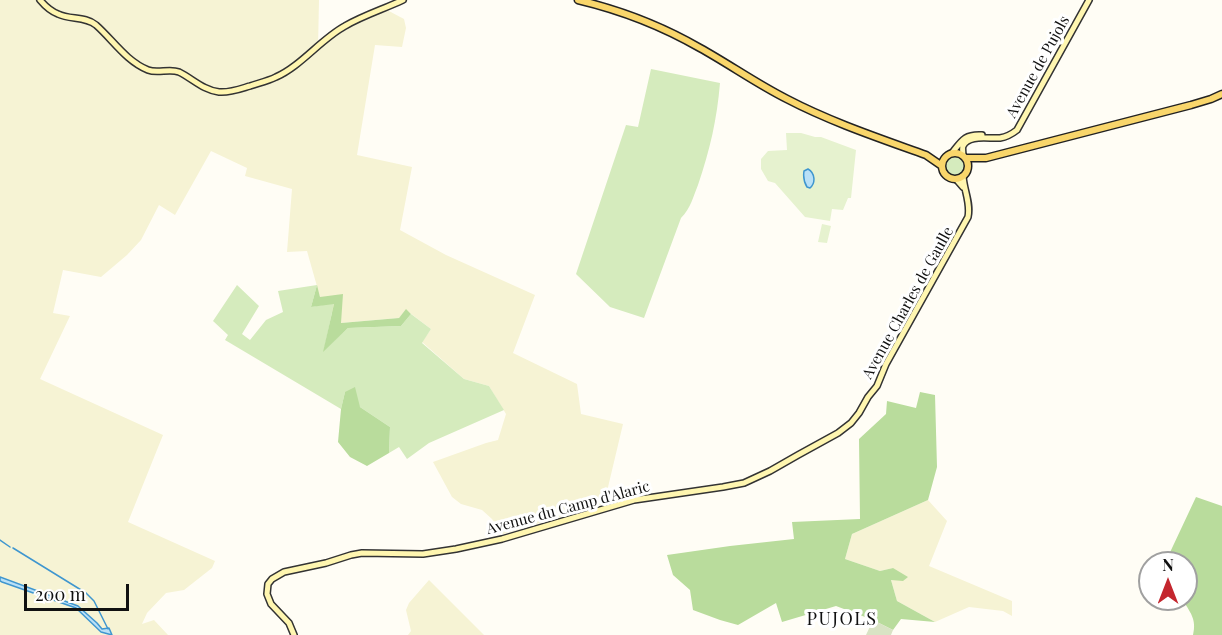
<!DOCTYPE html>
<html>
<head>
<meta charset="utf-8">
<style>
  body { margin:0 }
  #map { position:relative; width:1222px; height:635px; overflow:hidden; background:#fffdf5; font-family:"Playfair Display",serif }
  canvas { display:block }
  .north { position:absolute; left:1138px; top:551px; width:60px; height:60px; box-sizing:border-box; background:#fff; border:2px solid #a0a0a0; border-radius:50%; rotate:0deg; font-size:16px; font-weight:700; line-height:24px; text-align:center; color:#111 }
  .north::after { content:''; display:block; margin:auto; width:21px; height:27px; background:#c4262e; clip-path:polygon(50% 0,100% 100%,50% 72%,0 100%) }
  .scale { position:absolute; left:24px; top:584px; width:105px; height:27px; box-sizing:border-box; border:3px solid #111; border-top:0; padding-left:8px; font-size:18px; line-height:21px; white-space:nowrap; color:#111; -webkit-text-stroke:4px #fff; paint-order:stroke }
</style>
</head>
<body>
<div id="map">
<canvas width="1222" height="635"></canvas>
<div class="north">N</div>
<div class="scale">200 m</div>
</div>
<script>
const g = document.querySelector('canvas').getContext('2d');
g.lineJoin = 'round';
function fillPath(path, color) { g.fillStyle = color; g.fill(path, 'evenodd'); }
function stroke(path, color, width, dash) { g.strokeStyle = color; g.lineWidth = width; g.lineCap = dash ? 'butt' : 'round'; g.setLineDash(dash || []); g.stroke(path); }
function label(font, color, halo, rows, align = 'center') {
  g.font = font + ' "Playfair Display",serif'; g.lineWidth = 6; g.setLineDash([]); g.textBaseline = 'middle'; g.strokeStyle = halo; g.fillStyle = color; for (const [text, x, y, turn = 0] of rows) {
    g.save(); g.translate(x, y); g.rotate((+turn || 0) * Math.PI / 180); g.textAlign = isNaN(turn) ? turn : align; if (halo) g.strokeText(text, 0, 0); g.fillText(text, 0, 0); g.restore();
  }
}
fillPath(new Path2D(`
  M 0,0 L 319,0 L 318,48 L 337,35 L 364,19 L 387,10 L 404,19 L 406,28 L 402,47 L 375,45 L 357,155 L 412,167 L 400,230 L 446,255 L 535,295 L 513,353 L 577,384 L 581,414 L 623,424 L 604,504 L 503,534 L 492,519 L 482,510 L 461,504 L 452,497 L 433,462 L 486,443 L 498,440 L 506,414 L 489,386 L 464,379 L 422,342 L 431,329 L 406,310 L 399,318 L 341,323 L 320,297 L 307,251 L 287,252 L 292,189 L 245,176 L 247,168 L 211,151 L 175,215 L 159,205 L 141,240 L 127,255 L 101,277 L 63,270 L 53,313 L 70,316 L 40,379 L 163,435 L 128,522 L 215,561 L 212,568 L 184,590 L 166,593 L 147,613 L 142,624 L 154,620 L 168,635 L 0,635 Z
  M 928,500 L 947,521 L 929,566 L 1012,601 L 1012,616 L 1003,611 L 969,607 L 935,622 L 897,601 L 891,580 L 893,568 L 880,571 L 845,559 L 852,534 Z
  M 429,580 L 484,635 L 408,635 L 411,631 L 406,610 L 409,603 Z`), '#f6f3d4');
fillPath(new Path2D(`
  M 651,69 L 720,83 C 717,119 710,150 698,185 C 693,197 691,208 681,218 L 644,318 L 610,307 L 576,274 L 626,125 L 638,127 Z
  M 955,155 L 960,156 L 960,158 L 963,162 L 965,162 C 965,193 927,165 955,155 Z
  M 237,285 L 259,306 L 242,334 L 250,340 L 266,320 L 283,312 L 278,291 L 317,285 L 311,307 L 334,303 L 324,350 L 348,328 L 401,326 L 411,314 L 431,329 L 422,343 L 464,379 L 489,386 L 504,410 L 429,443 L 407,459 L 399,447 L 389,453 L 390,427 L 360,407 L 345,392 L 341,409 L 225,340 L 228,335 L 213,321 Z`), '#d5ebbd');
fillPath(new Path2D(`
  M 317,285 L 320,297 L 343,294 L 341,323 L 399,318 L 406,309 L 411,314 L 401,326 L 348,328 L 323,352 L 334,304 L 311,307 Z
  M 355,387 L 360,407 L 390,427 L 389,453 L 367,466 L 350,457 L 338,442 L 341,409 L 345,392 Z
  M 920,392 L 935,395 L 937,467 L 928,500 L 852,534 L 845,559 L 880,571 L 893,568 L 908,577 L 903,581 L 891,580 L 897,601 L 935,622 L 901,619 L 893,630 L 873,620 L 836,606 L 782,622 L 776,603 L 738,625 L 720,620 L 693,610 L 690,590 L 673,575 L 667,555 L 730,546 L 794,539 L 792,522 L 860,519 L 859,439 L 886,414 L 887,401 L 916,408 Z
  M 1196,497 L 1222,506 L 1222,635 L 1193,635 C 1197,619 1190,612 1182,599 L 1186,599 L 1186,563 L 1165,563 Z`), '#b9dc9c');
fillPath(new Path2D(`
  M 873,620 L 893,630 L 891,635 L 866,635 Z`), '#d9e3c4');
fillPath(new Path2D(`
  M 786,133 L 801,133 L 815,137 L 821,137 L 856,150 L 851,198 L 848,198 L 843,210 L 832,209 L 830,221 L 805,217 L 775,183 L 768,181 L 761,169 L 761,159 L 768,151 L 787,150 Z
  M 822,224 L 831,226 L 827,243 L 818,242 Z`), '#e6f2cf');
const water = new Path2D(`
  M 808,169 C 815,173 816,183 810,188 L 807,187 C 804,182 803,177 804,171 Z
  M 0,577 L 78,606 L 97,623 L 102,629 L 109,628 L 112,635 L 101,632 L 76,608 L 2,582 L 0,581 Z`);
fillPath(water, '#b9e0f7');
stroke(water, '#3f96cf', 1.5);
stroke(new Path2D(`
  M 0,540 L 10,547
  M 13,548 L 86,593 L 94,601 L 108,629`), '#3f96cf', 1.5);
const secondary = new Path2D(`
  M 40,0 C 45,6 50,11 58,14 C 70,20 85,16 96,25 C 113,40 126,61 148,70 C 158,74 169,68 179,72 C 193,79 203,90 219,92 C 230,93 240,89 250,86 C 259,83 268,81 276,77 C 301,66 321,39 345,26 C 364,15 384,9 403,0
  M 952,153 C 962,140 965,134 982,135
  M 963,156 C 963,154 962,147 963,146 C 968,134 990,139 1000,138 C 1006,137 1012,134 1017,130 L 1089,0
  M 956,179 L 963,187
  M 294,635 L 289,623 L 271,604 L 267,594 L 268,584 L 272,579 L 284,572 L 326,563 L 351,555 L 362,553 L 423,554 L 456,549 L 502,539 L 634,500 L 723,487 L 744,483 L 770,471 L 798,455 L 838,433 L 851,423 L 859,413 L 868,397 L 877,386 L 886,364 L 968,217 C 971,203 964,191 963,176`);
const primary = new Path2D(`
  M 578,0 C 620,10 662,26 700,48 C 729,64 757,84 787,99 C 831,122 879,138 926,155 L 942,166
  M942 166a13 13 0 1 1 26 0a13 13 0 1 1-26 0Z
  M 965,158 L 986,158 L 1191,105 L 1211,99 L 1222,94`);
stroke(secondary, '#333', 8);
stroke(primary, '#222', 9);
stroke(secondary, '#fff6b0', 5);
stroke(primary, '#f9d66b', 6);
label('15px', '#111', '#fff', [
  ["Avenue de Pujols",1038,67,-61],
  ["Avenue Charles de Gaulle",908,303,-61],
  ["Avenue du Camp d'Alaric",568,508,-15]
]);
g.letterSpacing = '1.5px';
label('18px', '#111', '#fff', [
  ["PUJOLS",842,619]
]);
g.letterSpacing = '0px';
</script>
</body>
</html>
